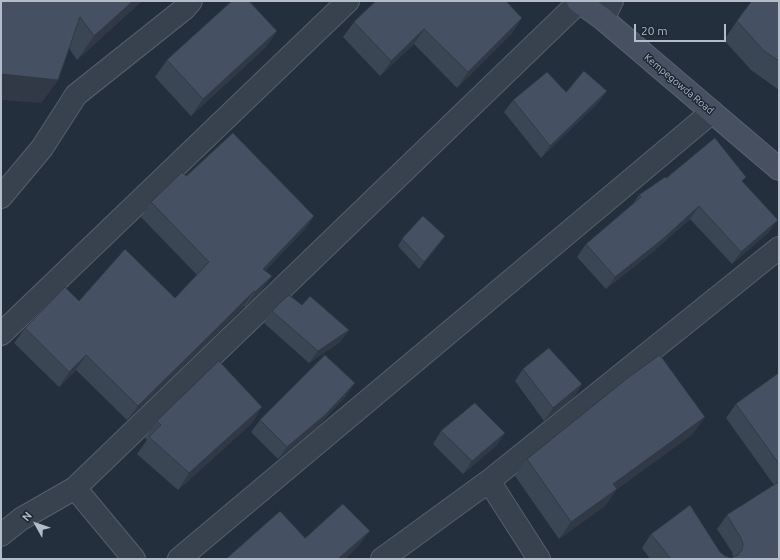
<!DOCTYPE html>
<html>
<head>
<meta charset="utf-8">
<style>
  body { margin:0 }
  #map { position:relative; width:780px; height:560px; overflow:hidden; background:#242f3e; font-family:Ubuntu,sans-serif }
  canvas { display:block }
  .frame { position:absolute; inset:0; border:2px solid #b4bcc9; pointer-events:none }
  .north { position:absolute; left:16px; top:504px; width:40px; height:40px; -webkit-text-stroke:3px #1d2633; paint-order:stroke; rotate:310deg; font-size:11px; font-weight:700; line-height:16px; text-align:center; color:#b4bcc9 }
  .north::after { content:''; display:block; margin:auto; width:14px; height:18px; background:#b4bcc9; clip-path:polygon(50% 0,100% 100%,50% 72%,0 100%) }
  .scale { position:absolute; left:634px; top:24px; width:92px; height:18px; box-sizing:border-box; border:2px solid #b4bcc9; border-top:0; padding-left:5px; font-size:12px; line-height:14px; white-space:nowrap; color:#b4bcc9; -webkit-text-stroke:3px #1d2633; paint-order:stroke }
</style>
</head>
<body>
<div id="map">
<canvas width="780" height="560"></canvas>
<div class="frame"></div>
<div class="north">N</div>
<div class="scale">20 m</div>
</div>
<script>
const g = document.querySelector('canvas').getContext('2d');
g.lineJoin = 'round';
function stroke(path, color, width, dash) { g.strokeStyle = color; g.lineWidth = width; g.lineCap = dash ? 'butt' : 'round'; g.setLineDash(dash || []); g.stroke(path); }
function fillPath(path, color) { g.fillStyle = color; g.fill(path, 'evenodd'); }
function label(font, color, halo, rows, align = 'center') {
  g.font = font + ' Ubuntu,sans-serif'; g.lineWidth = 3; g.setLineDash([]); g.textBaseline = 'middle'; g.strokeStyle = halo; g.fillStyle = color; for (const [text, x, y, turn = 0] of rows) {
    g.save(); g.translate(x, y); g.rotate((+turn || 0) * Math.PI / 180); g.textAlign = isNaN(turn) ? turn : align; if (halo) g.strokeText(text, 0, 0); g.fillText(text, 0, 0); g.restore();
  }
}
const street = new Path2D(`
  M 603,19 L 612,1
  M 1,197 L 42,148 L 76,95 L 184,9 L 191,1
  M 1,334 L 348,1
  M 489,481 L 539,559
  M 75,488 L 134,559
  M 1,535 L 21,519 L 75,488 L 579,2
  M 179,559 L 712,112
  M 382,559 L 489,481 L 779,248`);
const secondary = new Path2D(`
  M 578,1 L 603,19 L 779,169`);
stroke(street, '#565f6c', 24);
stroke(secondary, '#565f6c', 24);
stroke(street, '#38414e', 22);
stroke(secondary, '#465061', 22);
fillPath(new Path2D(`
  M 1,1 L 142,1 L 77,60 L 69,48 L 58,80 L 41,103 Z
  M 779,1 L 779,90 L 751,70 L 724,40 L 737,21 Z
  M 522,18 L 512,33 L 457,88 L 414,44 L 380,76 L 343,37 L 354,22 Z
  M 277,31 L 265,48 L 191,116 L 155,77 L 167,60 Z
  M 607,91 L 598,103 L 541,158 L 504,112 L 513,100 L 566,92 Z
  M 186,176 L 314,216 L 304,230 L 265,271 L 272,276 L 261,291 L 245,307 L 244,306 L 202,348 L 127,420 L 76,370 L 59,387 L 14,343 L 25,328 L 79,301 L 175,298 L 197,275 L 141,217 L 151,202 Z
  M 666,178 L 743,182 L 769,232 L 732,264 L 690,219 L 655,250 L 606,289 L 577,257 L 586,244 L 632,205 L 639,195 Z
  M 402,239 L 441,242 L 419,269 L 398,246 Z
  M 302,305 L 349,330 L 340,342 L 309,363 L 264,323 L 272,311 Z
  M 523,369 L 582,384 L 574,397 L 544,421 L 515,381 Z
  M 779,373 L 779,559 L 650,559 L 642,548 L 651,534 L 720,552 L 725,556 L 731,558 L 733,557 L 732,552 L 717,529 L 727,515 L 774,485 L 726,418 L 736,404 Z
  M 346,396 L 317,427 L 278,459 L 251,432 L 260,420 Z
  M 262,407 L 251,424 L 178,490 L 137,454 L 147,440 L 145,438 L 157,421 Z
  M 441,431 L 497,445 L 463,474 L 433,444 Z
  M 693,434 L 617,489 L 605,506 L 559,539 L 515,476 L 527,459 Z`), '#3b4654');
fillPath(new Path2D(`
  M 133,1 L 142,1 L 77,60 L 94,36 Z
  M 522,18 L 512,33 L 457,88 L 468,72 Z
  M 424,29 L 414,44 L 380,76 L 391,61 Z
  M 277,31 L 265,48 L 191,116 L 203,99 Z
  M 1,74 L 58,80 L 41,103 L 1,100 Z
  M 607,91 L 598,103 L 541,158 L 550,146 Z
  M 699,206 L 690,219 L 655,250 L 606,289 L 615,277 Z
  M 314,216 L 304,230 L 253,284 L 263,269 Z
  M 778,220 L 769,232 L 732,264 L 741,252 Z
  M 445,236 L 441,242 L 419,269 L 424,262 Z
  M 272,276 L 261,291 L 245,307 L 255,292 Z
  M 254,291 L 244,306 L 202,348 L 127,420 L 138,406 Z
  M 349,330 L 340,342 L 309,363 L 318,351 Z
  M 86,355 L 76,370 L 59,387 L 69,372 Z
  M 355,383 L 346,396 L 317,427 L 278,459 L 287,447 Z
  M 582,384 L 574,397 L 544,421 L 553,408 Z
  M 262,407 L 251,424 L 178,490 L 189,473 Z
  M 705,417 L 693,434 L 601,501 L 613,484 Z
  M 505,433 L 497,445 L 463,474 L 472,461 Z
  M 617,489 L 605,506 L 559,539 L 571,522 Z
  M 370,531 L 358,547 L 345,559 L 338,559 Z`), '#303945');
const building = new Path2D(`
  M 1,1 L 133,1 L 94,36 L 80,17 L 58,80 L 1,74 Z
  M 232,1 L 249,1 L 277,31 L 203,99 L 167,60 Z
  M 376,1 L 506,1 L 522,18 L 468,72 L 424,29 L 391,61 L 354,22 Z
  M 752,1 L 779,1 L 779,61 L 764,51 L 737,21 Z
  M 584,71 L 607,91 L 550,146 L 513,100 L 547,72 L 566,92 Z
  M 233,133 L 314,216 L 263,269 L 272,276 L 255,292 L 254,291 L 212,333 L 138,406 L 86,355 L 69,372 L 25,328 L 65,287 L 79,301 L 125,249 L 175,298 L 209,262 L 151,202 L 182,172 L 186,176 Z
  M 715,138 L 746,177 L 742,181 L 778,220 L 741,252 L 699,206 L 664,238 L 615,277 L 586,244 L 641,197 L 639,195 L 665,177 L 666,178 Z
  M 423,216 L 445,236 L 424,262 L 402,239 Z
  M 289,295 L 302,305 L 310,296 L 349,330 L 318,351 L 272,311 Z
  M 549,348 L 582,384 L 553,408 L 523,369 Z
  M 325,355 L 355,383 L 326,414 L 287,447 L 260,420 Z
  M 660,355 L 705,417 L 613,484 L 617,489 L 571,522 L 527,459 L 629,377 Z
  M 219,361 L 262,407 L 189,473 L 149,437 L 161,425 L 157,421 Z
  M 779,373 L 779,464 L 736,404 Z
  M 475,403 L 505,433 L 472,461 L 441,431 Z
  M 779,482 L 779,559 L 671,559 L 651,534 L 690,505 L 720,552 L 725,556 L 731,558 L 738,555 L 742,550 L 743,544 L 741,538 L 727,515 Z
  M 343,504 L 370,531 L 338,559 L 226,559 L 280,511 L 305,538 Z`);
fillPath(building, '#455162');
stroke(building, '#303945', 1);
label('10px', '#b4bcc9', '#1d2633', [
  ["Kempegowda Road",679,84,40]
]);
</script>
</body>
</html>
